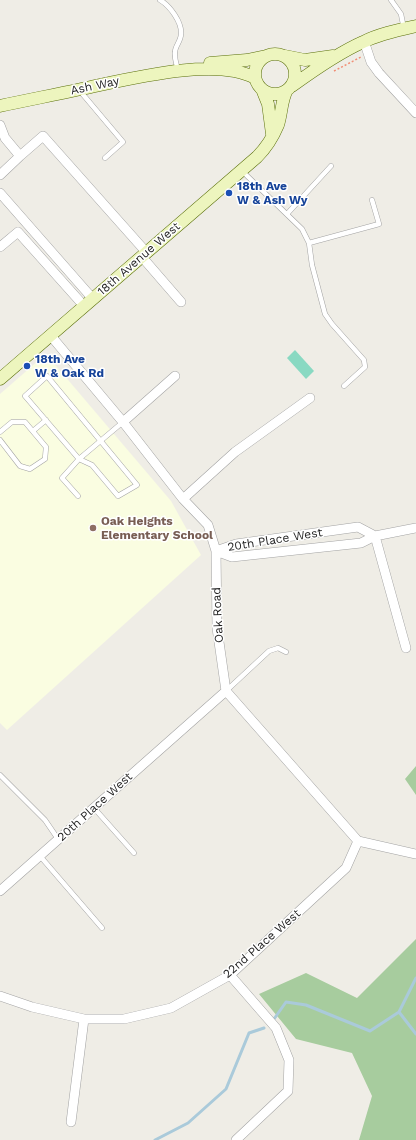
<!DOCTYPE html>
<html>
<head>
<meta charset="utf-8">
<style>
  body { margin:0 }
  canvas { display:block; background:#efede6 }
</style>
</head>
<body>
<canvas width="416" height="1140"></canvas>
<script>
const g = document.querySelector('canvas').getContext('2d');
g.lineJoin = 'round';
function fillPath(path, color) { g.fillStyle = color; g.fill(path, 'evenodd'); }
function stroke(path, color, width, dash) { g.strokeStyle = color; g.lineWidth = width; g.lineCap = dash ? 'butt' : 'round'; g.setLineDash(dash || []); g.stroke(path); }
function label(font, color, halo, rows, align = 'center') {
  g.font = font + ' "Work Sans",sans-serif'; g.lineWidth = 3; g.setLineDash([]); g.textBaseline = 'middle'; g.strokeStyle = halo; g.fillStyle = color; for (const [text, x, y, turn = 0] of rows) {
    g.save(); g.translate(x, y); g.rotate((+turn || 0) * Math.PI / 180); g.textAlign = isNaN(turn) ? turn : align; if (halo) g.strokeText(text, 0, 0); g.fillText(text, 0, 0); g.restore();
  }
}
fillPath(new Path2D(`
  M 46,354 L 171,501 L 201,555 L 7,730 L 0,723 L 0,394 Z`), '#fafde1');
fillPath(new Path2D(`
  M 416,766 L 416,795 L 405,779 Z
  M 416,939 L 416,1140 L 359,1140 L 372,1096 L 352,1053 L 296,1039 L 259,994 L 306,973 L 357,998 Z`), '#a7cc9e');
fillPath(new Path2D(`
  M 295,350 L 314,371 L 306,379 L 287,358 Z`), '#89d9c2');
stroke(new Path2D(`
  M 399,1012 L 416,1034
  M 274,1019 L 286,1002 L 306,1005 L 370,1031 L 399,1012 L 416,978
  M 155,1140 L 188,1123 L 226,1089 L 249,1033 L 264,1028`), '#aacada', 3);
const lane = new Path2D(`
  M 160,0 C 170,6 182,22 181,34 C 181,41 175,46 175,52 C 174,58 177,65 178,71
  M 391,0 L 401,14 L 404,29
  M 80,91 L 123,142 L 105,158
  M 242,171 L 302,229 L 309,243 L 312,265 L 325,314 L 332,324 L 364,360 L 365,367 L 344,386
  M 287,214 L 331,166
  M 309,243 L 379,224 L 372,200
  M 47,376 L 137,485 L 118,496 L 92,465 L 79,459 L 25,396 Z
  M 33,431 L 46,420
  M 0,432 L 12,422 L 25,422 L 46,447 L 45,459 L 30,469 L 20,466 L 0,440
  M 78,496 L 62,478 L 79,459 L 123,422
  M 226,691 L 269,651 L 278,648 L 286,652
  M 0,775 L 45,820 L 58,839
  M 94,808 L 134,853
  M 40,856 L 102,928`);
const street = new Path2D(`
  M 364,41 L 371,62 L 379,73 L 416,113
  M 0,125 L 5,138 L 20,156 L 0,175
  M 20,156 L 43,136 L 147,253
  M 0,193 L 93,299
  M 0,247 L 18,232 L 84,306
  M 142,257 L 181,302
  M 51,336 L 123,422 L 183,499 L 208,525 L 216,551 L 217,628 L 226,691 L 358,841 L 416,854
  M 123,422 L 175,376
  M 183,499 L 235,452 L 310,398
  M 375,536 L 406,648
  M 216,551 L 232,557 L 361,543 L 375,536 L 416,528
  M 216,551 L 236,544 L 358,527 L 375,536
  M 0,891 L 226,691
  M 230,975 L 276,1028 L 289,1060 L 288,1091 L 236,1140
  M 0,996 L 32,1007 L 84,1019 L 124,1019 L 171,1008 L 230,975 L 346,868 L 358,841
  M 71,1122 L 84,1019`);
const secondary = new Path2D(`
  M255 74a20 20 0 1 1 40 0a20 20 0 1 1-40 0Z
  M 285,56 L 305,60 L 333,56
  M 210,63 L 247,60 L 266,56
  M 292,86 C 314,70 338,53 363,42 C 379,34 398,30 416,26
  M 262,89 L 268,104 L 272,134
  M 0,106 C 27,100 54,95 81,89 C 125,80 215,56 255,78
  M 0,379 L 257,157 C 266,148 273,137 278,125 C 282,113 281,101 287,90`);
stroke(lane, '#a3a3a3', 5.5);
stroke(street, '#a3a3a3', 10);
stroke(secondary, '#5b700c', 13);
stroke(new Path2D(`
  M 334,71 L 361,57`), '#f18f76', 1.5, [2, 2]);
stroke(lane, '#fff', 4.5);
stroke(street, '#fff', 9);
stroke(secondary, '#edf5be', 12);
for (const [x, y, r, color] of [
  [229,193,4,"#1a4fb4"],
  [27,366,4,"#1a4fb4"],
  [93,528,4,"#8d6e63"]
]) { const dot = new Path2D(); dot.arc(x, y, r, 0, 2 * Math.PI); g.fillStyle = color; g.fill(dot); stroke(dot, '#fff', 1.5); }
label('12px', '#1f1f1f', '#fff', [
  ["Ash Way",95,86,-12],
  ["18th Avenue West",139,259,-41],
  ["20th Place West",275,540,-9],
  ["Oak Road",218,615,-93],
  ["20th Place West",95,807,-42],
  ["22nd Place West",262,944,-41]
]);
label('bold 12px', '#164399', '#fff', [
  ["18th Ave",237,186],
  ["W & Ash Wy",237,200],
  ["18th Ave",35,359],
  ["W & Oak Rd",35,373]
], 'left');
label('bold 12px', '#785e54', '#fff', [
  ["Oak Heights",101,521],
  ["Elementary School",101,535]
], 'left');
</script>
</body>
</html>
